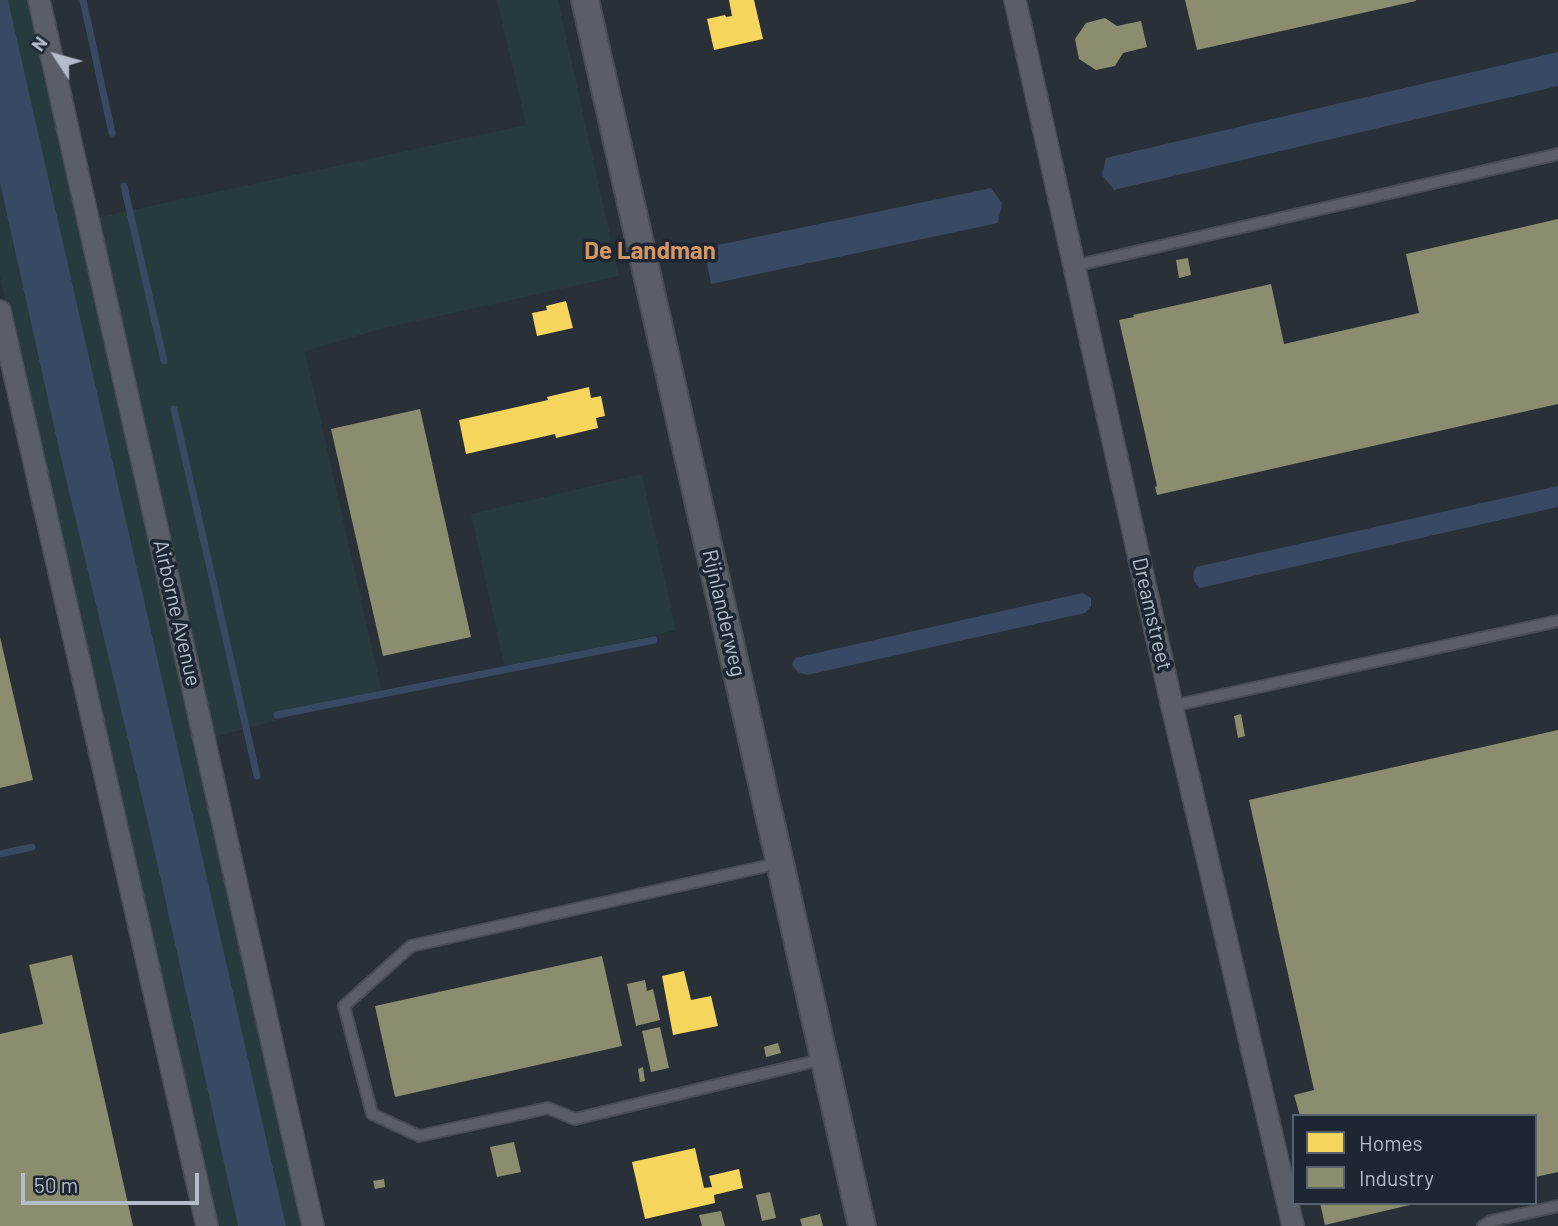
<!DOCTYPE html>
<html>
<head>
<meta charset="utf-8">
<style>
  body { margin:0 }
  #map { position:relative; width:1558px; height:1226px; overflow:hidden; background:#2a3038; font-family:Barlow,sans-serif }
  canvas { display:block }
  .legend { position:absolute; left:1292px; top:1114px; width:245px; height:91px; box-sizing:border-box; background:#1d2633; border:2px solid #59626f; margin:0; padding:9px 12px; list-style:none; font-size:21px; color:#b4bcc9 }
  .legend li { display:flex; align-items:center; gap:14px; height:35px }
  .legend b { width:35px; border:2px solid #59626f }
  .north { position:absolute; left:21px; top:21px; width:70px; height:70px; -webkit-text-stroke:5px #1d2633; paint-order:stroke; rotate:306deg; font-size:19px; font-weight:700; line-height:28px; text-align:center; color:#b4bcc9 }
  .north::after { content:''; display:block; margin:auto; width:24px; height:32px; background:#b4bcc9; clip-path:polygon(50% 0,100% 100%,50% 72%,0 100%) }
  .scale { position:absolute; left:21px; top:1173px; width:178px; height:32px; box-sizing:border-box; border:4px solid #b4bcc9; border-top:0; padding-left:9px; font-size:21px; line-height:24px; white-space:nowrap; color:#b4bcc9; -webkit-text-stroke:5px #1d2633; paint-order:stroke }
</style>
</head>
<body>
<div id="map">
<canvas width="1558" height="1226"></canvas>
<ul class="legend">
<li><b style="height:19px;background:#f6d55c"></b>Homes</li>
<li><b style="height:19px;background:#8c8c6e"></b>Industry</li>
</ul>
<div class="north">N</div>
<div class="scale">50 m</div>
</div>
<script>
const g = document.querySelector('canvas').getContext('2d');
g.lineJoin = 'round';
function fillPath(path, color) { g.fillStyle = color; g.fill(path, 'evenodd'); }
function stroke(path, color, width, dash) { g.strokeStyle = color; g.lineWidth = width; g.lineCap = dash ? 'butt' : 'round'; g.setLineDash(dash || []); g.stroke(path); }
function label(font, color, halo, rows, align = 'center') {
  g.font = font + ' Barlow,sans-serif'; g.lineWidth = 7; g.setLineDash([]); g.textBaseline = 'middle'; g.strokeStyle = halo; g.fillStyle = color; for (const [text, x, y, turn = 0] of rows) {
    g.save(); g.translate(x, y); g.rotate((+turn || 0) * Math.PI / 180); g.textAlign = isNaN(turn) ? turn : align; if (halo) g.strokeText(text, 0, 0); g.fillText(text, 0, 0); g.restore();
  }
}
fillPath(new Path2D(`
  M 8,0 L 31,0 L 308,1226 L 286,1226 Z
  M 497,0 L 558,0 L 619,276 L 381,329 L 305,351 L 382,692 L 211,738 L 95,218 L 526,125 Z
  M 0,183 L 60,454 L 151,836 L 238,1226 L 215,1226 L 0,276 Z
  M 642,474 L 676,630 L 505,669 L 471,514 Z`), '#273a3e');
fillPath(new Path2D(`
  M 0,0 L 8,0 L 286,1226 L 238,1226 L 151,836 L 60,454 L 0,183 Z
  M 1558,52 L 1558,86 L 1114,190 L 1102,175 L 1106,158 Z
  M 991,188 L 1002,203 L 998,223 L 711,284 L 704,248 Z
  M 1558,486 L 1558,507 L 1200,588 C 1193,581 1191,576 1196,567 Z
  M 1082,593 L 1091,598 L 1091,606 L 1085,613 L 807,675 L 798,672 L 792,665 L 795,658 Z`), '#384963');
fillPath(new Path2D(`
  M 729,0 L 754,0 L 763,39 L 714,50 L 707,19 L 725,15 L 726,17 L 732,16 Z
  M 566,301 L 573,328 L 537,336 L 532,313 L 547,310 L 546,306 Z
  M 589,387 L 591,398 L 601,396 L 605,416 L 596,418 L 598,428 L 556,438 L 555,434 L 466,454 L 459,420 L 548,400 L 547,397 Z
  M 684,971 L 691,1000 L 711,996 L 718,1026 L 673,1035 L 662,976 Z
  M 695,1148 L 704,1188 L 712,1187 L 709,1176 L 739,1169 L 743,1188 L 714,1195 L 715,1203 L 645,1219 L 632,1162 Z`), '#f6d55c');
fillPath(new Path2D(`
  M 1185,0 L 1416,0 L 1416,1 L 1197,50 Z
  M 1105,18 L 1117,26 L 1141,21 L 1147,47 L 1123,53 L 1115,66 L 1096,70 L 1079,59 L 1075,39 L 1086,23 Z
  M 1558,219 L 1558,404 L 1157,495 L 1155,487 L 1157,486 L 1119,320 L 1134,317 L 1133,315 L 1271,284 L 1284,344 L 1419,313 L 1406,254 Z
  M 1188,258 L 1191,275 L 1179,278 L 1176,260 Z
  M 420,409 L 471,637 L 383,656 L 331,429 Z
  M 0,637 L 33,780 L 0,788 Z
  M 1241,714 L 1245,736 L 1238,738 L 1234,716 Z
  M 1558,730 L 1558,1172 L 1535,1177 L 1535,1116 L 1300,1116 L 1294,1095 L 1314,1090 L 1249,800 Z
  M 72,955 L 133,1226 L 0,1226 L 0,1034 L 43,1024 L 29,965 Z
  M 602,956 L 622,1046 L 395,1097 L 375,1006 Z
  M 645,980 L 647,991 L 653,989 L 660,1020 L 636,1026 L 627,984 Z
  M 660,1027 L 669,1068 L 651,1072 L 642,1031 Z
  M 778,1043 L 781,1053 L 766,1057 L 764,1047 Z
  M 643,1067 L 645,1081 L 640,1082 L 638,1069 Z
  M 514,1142 L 521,1172 L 497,1177 L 490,1147 Z
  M 384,1179 L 385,1187 L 375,1189 L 373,1181 Z
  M 770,1192 L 776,1218 L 762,1221 L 756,1195 Z
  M 1320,1203 L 1414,1203 L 1414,1204 L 1325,1225 Z
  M 721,1211 L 725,1226 L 702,1226 L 699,1215 Z
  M 820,1214 L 823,1226 L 802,1226 L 800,1219 Z`), '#8c8c6e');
stroke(new Path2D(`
  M 83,0 L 112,133
  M 124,186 L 164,361
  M 174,409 L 257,776
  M 277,715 L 654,640
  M 0,854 L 32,847`), '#384963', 7);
const service = new Path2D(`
  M 1074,266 L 1558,154
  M 1172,706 L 1558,621
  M 780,862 L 762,867 L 411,946 L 344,1006 L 372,1114 L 419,1136 L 548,1108 L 575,1119 L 824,1059
  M 1483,1226 L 1491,1221 L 1558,1206`);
const minor = new Path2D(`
  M 39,0 L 313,1226
  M 1015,0 L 1172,706 L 1293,1226
  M 0,311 L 207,1226`);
const tertiary = new Path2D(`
  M 585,0 L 862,1226`);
stroke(service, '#484c53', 14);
stroke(minor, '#484c53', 24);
stroke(tertiary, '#484c53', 30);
stroke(service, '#5a5e66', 10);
stroke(minor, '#5a5e66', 21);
stroke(tertiary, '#5a5e66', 26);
label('21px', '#b4bcc9', '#1d2633', [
  ["Airborne Avenue",177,613,77],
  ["Rijnlanderweg",724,613,77],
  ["Dreamstreet",1152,614,77]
]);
label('bold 24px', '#d59563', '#1d2633', [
  ["De Landman",650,251]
]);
</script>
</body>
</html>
